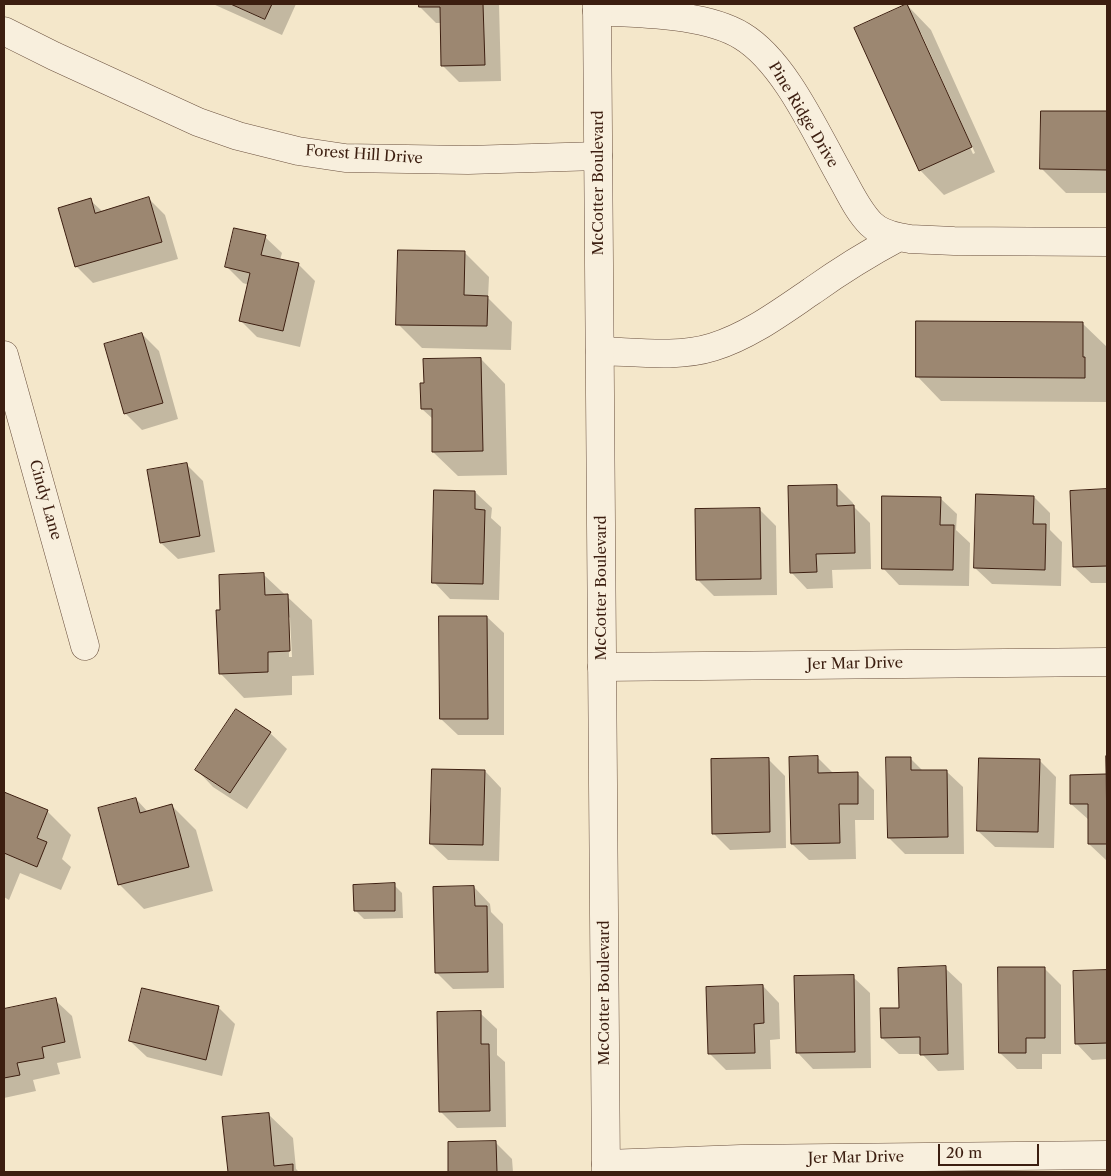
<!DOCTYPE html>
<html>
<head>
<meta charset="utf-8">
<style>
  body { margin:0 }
  #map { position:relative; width:1111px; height:1176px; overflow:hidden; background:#f4e7ca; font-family:"Libre Caslon Text",serif }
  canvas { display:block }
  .frame { position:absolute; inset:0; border:5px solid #3c1e10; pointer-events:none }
  .scale { position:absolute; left:938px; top:1144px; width:101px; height:22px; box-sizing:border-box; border:2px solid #3c1e10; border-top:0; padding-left:6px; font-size:15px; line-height:18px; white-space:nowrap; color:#3c1e10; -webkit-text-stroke:4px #f8efdd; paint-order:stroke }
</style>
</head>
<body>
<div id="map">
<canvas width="1111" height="1176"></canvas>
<div class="frame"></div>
<div class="scale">20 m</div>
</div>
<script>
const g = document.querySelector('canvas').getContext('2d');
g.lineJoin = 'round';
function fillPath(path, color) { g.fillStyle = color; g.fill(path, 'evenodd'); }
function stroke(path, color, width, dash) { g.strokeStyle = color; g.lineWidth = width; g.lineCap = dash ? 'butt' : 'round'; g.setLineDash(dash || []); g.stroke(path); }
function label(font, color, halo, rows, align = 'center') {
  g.font = font + ' "Libre Caslon Text",serif'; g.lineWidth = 5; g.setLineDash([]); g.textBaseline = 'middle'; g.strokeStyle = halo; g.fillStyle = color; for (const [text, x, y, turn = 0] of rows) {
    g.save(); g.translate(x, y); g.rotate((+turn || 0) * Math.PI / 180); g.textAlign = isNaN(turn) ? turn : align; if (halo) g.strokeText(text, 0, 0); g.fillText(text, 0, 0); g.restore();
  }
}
fillPath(new Path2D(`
  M 213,4 L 296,4 L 282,35 Z
  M 420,4 L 499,4 L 501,81 L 459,82 L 443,66 L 442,23 L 436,23 L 420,7 Z
  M 907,5 L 931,30 L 995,172 L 944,195 L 920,170 ZM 919,33 L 921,33 L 975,153 L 973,154 Z
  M 1042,112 L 1107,113 L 1107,193 L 1066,193 L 1042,169 Z
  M 149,199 L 165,215 L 178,259 L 93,283 L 76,266 L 90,200 L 103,212 Z
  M 265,237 L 282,253 L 280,260 L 299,265 L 315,281 L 300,347 L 257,337 L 240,320 L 249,285 L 243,283 L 226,266 Z
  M 464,252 L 489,277 L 488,298 L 512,322 L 511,350 L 422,348 L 398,324 Z
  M 1082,323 L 1107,347 L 1107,402 L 941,401 L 917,376 Z
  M 142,334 L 159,351 L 178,419 L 142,430 L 125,413 Z
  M 481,359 L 505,384 L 507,475 L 458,476 L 433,452 L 433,419 L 422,409 Z
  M 186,464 L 203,481 L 215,552 L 178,559 L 161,543 Z
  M 836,486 L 853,503 L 853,506 L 870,523 L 871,569 L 832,570 L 833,588 L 807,589 L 791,572 Z
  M 1107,490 L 1107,583 L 1091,583 L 1074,567 L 1071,492 Z
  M 475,492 L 492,508 L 491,518 L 501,527 L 499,600 L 450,599 L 434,582 Z
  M 1034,497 L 1050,513 L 1050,530 L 1062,542 L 1061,586 L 992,584 L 975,568 Z
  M 940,498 L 957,514 L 956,530 L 970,543 L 969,586 L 899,585 L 883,568 Z
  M 759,509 L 776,526 L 777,595 L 714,596 L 697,579 Z
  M 264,575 L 312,620 L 314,675 L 292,676 L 292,695 L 244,698 L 220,673 L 222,612 ZM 288,616 L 290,618 L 292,657 L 289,657 Z
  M 487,617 L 504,633 L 504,735 L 458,735 L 441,719 Z
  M 270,733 L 287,749 L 247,809 L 213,787 L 197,770 Z
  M 817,757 L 834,774 L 857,773 L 874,790 L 874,820 L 855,820 L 856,859 L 809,860 L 792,844 Z
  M 768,759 L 785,776 L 786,848 L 730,850 L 713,833 Z
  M 911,759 L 923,771 L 946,771 L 963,787 L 964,854 L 905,854 L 889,838 Z
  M 1039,760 L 1056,777 L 1054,848 L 995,847 L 978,831 Z
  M 485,771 L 501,788 L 499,861 L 448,860 L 431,844 Z
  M 1107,775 L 1107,860 L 1106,860 L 1089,844 L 1089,820 L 1071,804 L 1071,776 Z
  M 4,794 L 47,811 L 71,835 L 62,859 L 71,867 L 61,890 L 20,873 L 9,900 L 4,897 Z
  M 136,799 L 148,812 L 172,806 L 196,830 L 213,891 L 144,909 L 119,884 Z
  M 394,885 L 402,893 L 403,918 L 364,919 L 356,911 Z
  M 474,887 L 490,904 L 491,912 L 503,924 L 504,988 L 453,989 L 437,973 Z
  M 945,968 L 962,984 L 964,1070 L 938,1071 L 922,1054 L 899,1054 L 882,1038 L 900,1009 Z
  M 1044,968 L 1061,985 L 1061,1054 L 1042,1054 L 1042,1069 L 1017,1069 L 1000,1053 Z
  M 1107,972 L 1107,1059 L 1092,1060 L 1076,1043 L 1074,973 Z
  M 853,977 L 870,993 L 871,1068 L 813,1069 L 797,1052 Z
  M 763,986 L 779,1003 L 780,1039 L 770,1040 L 771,1069 L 726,1070 L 710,1054 Z
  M 55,1000 L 72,1016 L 81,1058 L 57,1063 L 60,1074 L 33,1080 L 36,1091 L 4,1098 L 4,1011 Z
  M 218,1007 L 235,1024 L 222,1076 L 147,1057 L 130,1041 Z
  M 480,1013 L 497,1029 L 497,1055 L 505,1062 L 506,1127 L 457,1128 L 440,1111 Z
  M 268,1114 L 293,1138 L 296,1169 L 299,1172 L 229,1172 L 224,1118 Z
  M 496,1143 L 512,1159 L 513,1172 L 450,1172 L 449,1144 Z`), '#0003');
const building = new Path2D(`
  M 231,4 L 272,4 L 265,19 Z
  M 419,4 L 483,4 L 485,65 L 441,66 L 440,7 L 419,7 Z
  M 907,4 L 972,147 L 919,171 L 854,28 Z
  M 1041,111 L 1107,111 L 1107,170 L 1040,169 Z
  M 149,197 L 162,242 L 75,267 L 58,208 L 91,198 L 95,213 Z
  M 234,228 L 266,235 L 261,255 L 299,263 L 283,331 L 239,321 L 250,273 L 225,267 Z
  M 398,250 L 465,251 L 464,295 L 488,296 L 487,326 L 396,325 Z
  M 916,321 L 1083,322 L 1083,357 L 1085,357 L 1085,378 L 916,377 Z
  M 142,333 L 163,403 L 124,414 L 104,344 Z
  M 481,358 L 483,451 L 432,452 L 432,409 L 421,409 L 420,383 L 424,383 L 423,359 Z
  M 187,463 L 200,536 L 160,543 L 147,470 Z
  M 837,485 L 837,506 L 854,505 L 855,553 L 816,554 L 817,572 L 790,573 L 788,486 Z
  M 1107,489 L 1107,566 L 1073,567 L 1070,491 Z
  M 434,490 L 475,491 L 475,509 L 485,510 L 483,584 L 432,583 Z
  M 976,494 L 1034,496 L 1033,524 L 1046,524 L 1045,570 L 974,568 Z
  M 882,496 L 941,497 L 940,525 L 954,525 L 953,570 L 882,569 Z
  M 760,508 L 761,579 L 696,580 L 695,509 Z
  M 264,573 L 265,595 L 288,594 L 290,651 L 268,652 L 268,672 L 219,674 L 216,610 L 220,610 L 219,575 Z
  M 439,616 L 487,616 L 488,719 L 440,719 Z
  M 236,709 L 271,732 L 230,793 L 195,770 Z
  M 818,756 L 818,773 L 858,772 L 858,804 L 839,804 L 840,843 L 791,844 L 789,757 Z
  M 1106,756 L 1107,844 L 1088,844 L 1088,804 L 1070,804 L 1070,775 L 1106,774 Z
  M 886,757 L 911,757 L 911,770 L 947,770 L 948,837 L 888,838 Z
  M 769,758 L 770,832 L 712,834 L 711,759 Z
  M 979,758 L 1040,759 L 1038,832 L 977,831 Z
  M 432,769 L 485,770 L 483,845 L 430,844 Z
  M 4,792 L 48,810 L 37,838 L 47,842 L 37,867 L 4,853 Z
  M 136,798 L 140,813 L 172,804 L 189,867 L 118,885 L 98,808 Z
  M 395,883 L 395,911 L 354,911 L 353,885 Z
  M 474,886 L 475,906 L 487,906 L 488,972 L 435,973 L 433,887 Z
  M 946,966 L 948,1054 L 920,1055 L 920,1037 L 881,1038 L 880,1008 L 899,1008 L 898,968 Z
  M 998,967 L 1045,967 L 1045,1038 L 1026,1038 L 1026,1053 L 999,1053 Z
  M 1107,970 L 1107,1043 L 1075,1044 L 1073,971 Z
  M 854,975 L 855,1052 L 796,1053 L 794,976 Z
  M 763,985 L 764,1023 L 754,1024 L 755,1053 L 708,1054 L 706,987 Z
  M 142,988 L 219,1006 L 206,1060 L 129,1041 Z
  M 56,998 L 65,1042 L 42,1047 L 44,1058 L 17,1063 L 20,1075 L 4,1078 L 4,1009 Z
  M 481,1011 L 481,1044 L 489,1044 L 490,1111 L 439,1112 L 437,1012 Z
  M 269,1113 L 274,1166 L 293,1164 L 293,1172 L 228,1172 L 222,1117 Z
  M 496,1141 L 497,1172 L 448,1172 L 448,1142 Z`);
fillPath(building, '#9c8771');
stroke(building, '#3c1e10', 1);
const minor = new Path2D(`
  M 597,11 C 641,14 704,13 742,36 C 785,62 816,133 841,177 C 850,193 858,211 871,224 C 878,231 889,235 899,237
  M 4,31 L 54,56 L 198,122 L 238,136 L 298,151 L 345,158 L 468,160 L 598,156
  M 600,351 C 636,352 678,358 713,347 C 749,336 781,312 812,291 C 840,271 869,253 899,237 L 910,239 L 954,241 L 1107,242
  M 4,355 L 85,646
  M 602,667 L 1107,662
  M 606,1164 L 741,1159 L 1107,1155`);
const tertiary = new Path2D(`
  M 597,4 L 606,1172`);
stroke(minor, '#6a503e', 29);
stroke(tertiary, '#6a503e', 29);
stroke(minor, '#f8efdd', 28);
stroke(tertiary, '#f8efdd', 28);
label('15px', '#3c1e10', '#f8efdd', [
  ["Pine Ridge Drive",803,115,59],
  ["Forest Hill Drive",364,155,4],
  ["McCotter Boulevard",599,183,-90],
  ["Cindy Lane",45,500,74],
  ["McCotter Boulevard",602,588,-90],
  ["Jer Mar Drive",855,664,-1],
  ["McCotter Boulevard",605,993,-90],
  ["Jer Mar Drive",856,1158,-1]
]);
</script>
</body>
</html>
